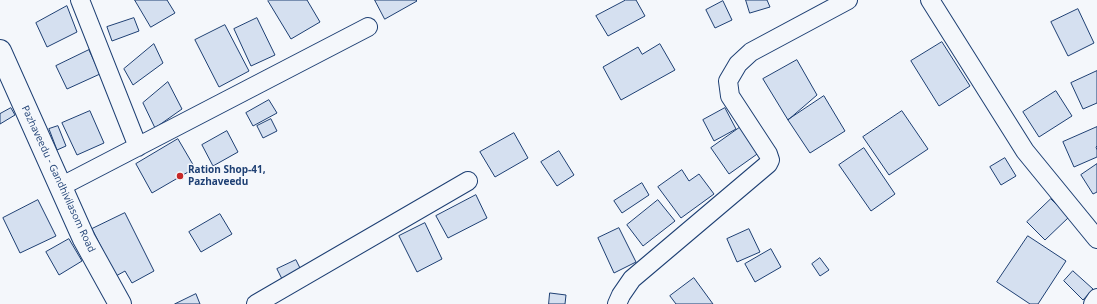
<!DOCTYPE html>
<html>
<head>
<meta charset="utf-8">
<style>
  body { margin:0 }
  canvas { display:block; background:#f4f7fb }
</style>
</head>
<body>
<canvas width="1097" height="304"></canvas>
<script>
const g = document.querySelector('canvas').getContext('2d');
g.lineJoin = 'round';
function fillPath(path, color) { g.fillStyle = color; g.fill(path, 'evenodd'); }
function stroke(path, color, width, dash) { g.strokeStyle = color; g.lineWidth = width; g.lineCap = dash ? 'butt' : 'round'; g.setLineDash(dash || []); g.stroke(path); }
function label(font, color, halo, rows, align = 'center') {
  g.font = font + ' "Open Sans",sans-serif'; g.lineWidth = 3; g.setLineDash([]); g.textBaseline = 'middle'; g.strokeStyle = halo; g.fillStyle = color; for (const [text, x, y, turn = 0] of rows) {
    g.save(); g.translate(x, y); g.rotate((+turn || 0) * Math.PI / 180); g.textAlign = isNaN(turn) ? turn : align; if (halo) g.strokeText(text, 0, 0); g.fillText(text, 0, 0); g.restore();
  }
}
const building = new Path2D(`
  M 135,0 L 167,0 L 175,13 L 151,27 Z
  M 269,0 L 307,0 L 320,22 L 291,39 L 268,1 Z
  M 375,0 L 416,0 L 417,1 L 385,19 Z
  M 626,0 L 636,0 L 645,16 L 608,36 L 596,16 Z
  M 746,0 L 767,0 L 770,7 L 750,13 Z
  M 723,1 L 732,20 L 715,28 L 706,10 Z
  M 67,6 L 77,32 L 47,47 L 36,23 Z
  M 1078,9 L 1094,43 L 1068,56 L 1051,22 Z
  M 134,18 L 139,31 L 112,41 L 107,27 Z
  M 257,18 L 275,55 L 251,66 L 234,29 Z
  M 225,25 L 249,71 L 219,87 L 195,40 Z
  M 942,42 L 970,86 L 939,106 L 911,61 Z
  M 154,44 L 163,63 L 133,85 L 124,69 Z
  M 660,44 L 675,70 L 621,100 L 603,67 L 638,47 L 642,54 Z
  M 89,50 L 100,74 L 67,89 L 56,66 Z
  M 797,60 L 817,95 L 788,120 L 763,79 Z
  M 1097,71 L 1097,103 L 1083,109 L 1071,83 Z
  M 168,82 L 182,109 L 155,128 L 143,103 Z
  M 1056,91 L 1072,116 L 1039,137 L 1023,112 Z
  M 824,96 L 845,131 L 810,153 L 788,120 Z
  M 269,100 L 277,113 L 253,126 L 246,113 Z
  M 11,108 L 15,115 L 0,124 L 0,114 Z
  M 725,108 L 736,129 L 714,141 L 703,120 Z
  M 90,111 L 104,143 L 77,155 L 62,123 Z
  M 902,111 L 928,149 L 889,175 L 863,137 Z
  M 271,119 L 277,131 L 263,138 L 257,126 Z
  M 58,126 L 66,146 L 57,150 L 49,129 Z
  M 742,126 L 760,152 L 729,174 L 711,148 Z
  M 1097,127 L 1097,146 L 1096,147 L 1097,150 L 1097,157 L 1074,167 L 1063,142 Z
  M 227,131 L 238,152 L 213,166 L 202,145 Z
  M 514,133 L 528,158 L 495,177 L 480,152 Z
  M 178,139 L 195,168 L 152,193 L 136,164 Z
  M 864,148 L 895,194 L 871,211 L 839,165 Z
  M 559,151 L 574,175 L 557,186 L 541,162 Z
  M 1005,158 L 1016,176 L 1001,185 L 990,167 Z
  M 1097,164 L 1097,192 L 1093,194 L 1081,175 Z
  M 682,170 L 689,181 L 699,174 L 714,194 L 681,218 L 658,187 Z
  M 642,183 L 649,195 L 622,213 L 614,201 Z
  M 476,195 L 487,218 L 448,238 L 436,216 Z
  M 1051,199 L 1069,217 L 1045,240 L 1027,222 Z
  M 38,200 L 56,236 L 20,253 L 3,218 Z
  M 658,200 L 675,221 L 643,246 L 627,225 Z
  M 125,213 L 154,271 L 132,283 L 125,271 L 116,276 L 92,229 Z
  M 220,214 L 232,234 L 201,252 L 189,232 Z
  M 425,223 L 442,259 L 417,272 L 399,236 Z
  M 619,228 L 636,262 L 614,273 L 598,238 Z
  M 749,229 L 760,252 L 737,262 L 727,239 Z
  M 1028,236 L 1066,261 L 1038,304 L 1030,304 L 997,282 Z
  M 69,239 L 82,261 L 59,275 L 46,252 Z
  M 771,249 L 781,267 L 755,282 L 745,264 Z
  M 820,258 L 829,270 L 820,276 L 812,264 Z
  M 296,260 L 303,274 L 284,283 L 277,269 Z
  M 1073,271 L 1093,289 L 1083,300 L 1064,281 Z
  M 694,278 L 713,304 L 676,304 L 670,296 Z
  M 550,293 L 566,295 L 565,304 L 549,304 Z
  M 196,294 L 200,304 L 175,304 Z`);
fillPath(building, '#d5e0f0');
stroke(building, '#1d3f73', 1);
const street = new Path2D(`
  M 80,0 L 138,147
  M 930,0 L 1025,151 L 1097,239
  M 60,187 L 368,27
  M 256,304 L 468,181
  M 617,304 L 621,295 L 632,279 L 768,164 L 770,160 L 768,154 L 730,96 L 728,81 L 738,64 L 751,52 L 848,0
  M 1093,304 L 1097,298`);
const secondary = new Path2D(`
  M 0,51 L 84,239 L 120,304`);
stroke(street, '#1d3f73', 20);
stroke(secondary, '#1d3f73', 24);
stroke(street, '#f4f7fb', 18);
stroke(secondary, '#f4f7fb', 22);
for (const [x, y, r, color] of [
  [180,176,4,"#c62828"]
]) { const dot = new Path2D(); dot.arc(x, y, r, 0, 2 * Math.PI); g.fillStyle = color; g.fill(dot); stroke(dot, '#f4f7fb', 1.5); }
label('bold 10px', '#1d3f73', '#f4f7fb', [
  ["Ration Shop-41,",188,170],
  ["Pazhaveedu",188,182]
], 'left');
label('10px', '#1d3f73', '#f4f7fb', [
  ["Pazhaveedu - Gandhivilasom Road",58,179,65]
]);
</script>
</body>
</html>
